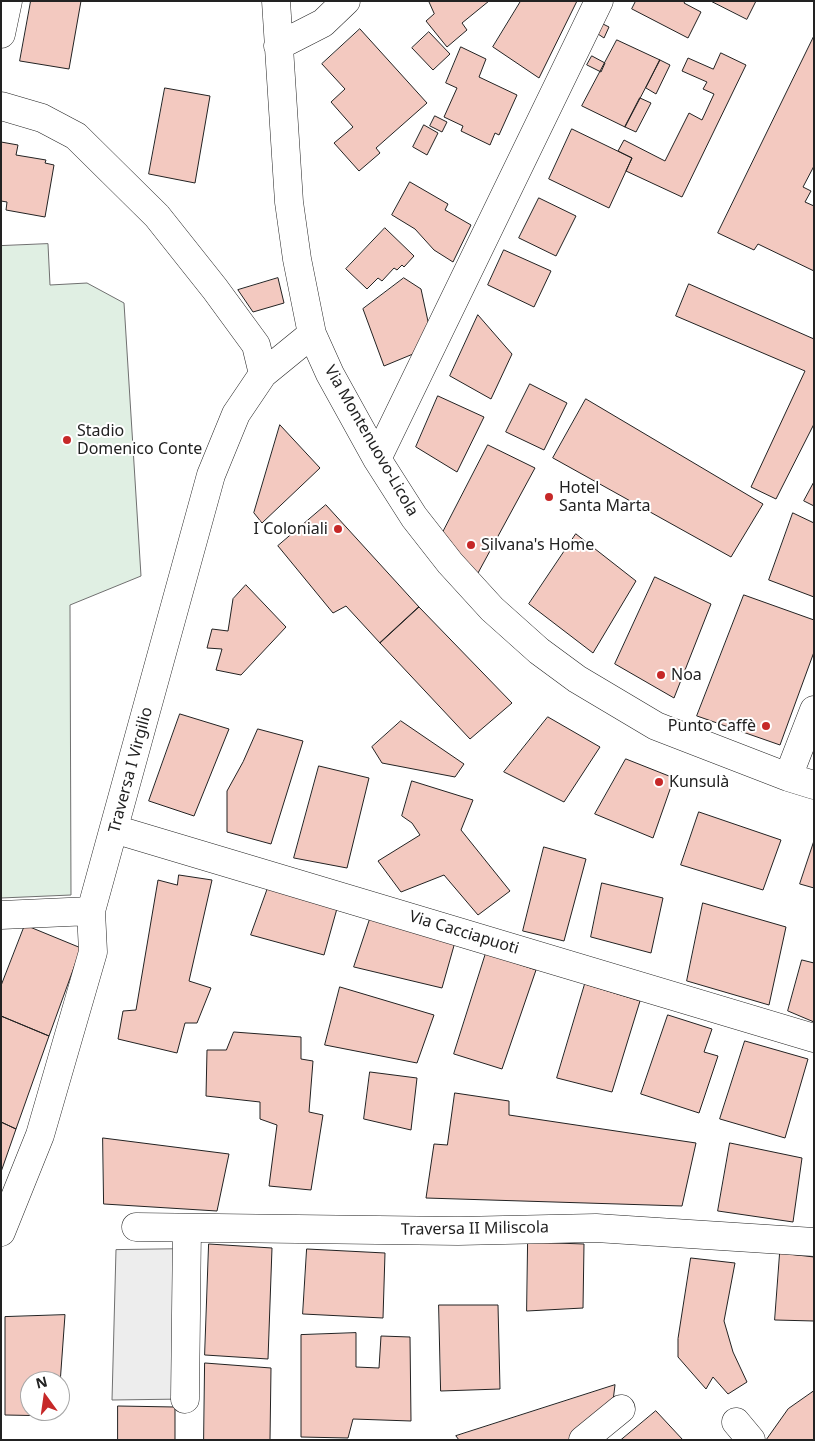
<!DOCTYPE html>
<html>
<head>
<meta charset="utf-8">
<style>
  body { margin:0 }
  #map { position:relative; width:815px; height:1441px; overflow:hidden; background:#fff; font-family:"Noto Sans",sans-serif }
  canvas { display:block }
  .frame { position:absolute; inset:0; border:2px solid #222; pointer-events:none }
  .north { position:absolute; left:20px; top:1371px; width:50px; height:50px; box-sizing:border-box; background:#fff; border:1px solid #a7a7a7; border-radius:50%; rotate:346deg; font-size:14px; font-weight:700; line-height:20px; text-align:center; color:#222 }
  .north::after { content:''; display:block; margin:auto; width:18px; height:22px; background:#c62828; clip-path:polygon(50% 0,100% 100%,50% 72%,0 100%) }
</style>
</head>
<body>
<div id="map">
<canvas width="815" height="1441"></canvas>
<div class="frame"></div>
<div class="north">N</div>
</div>
<script>
const g = document.querySelector('canvas').getContext('2d');
g.lineJoin = 'round';
function fillPath(path, color) { g.fillStyle = color; g.fill(path, 'evenodd'); }
function stroke(path, color, width, dash) { g.strokeStyle = color; g.lineWidth = width; g.lineCap = dash ? 'butt' : 'round'; g.setLineDash(dash || []); g.stroke(path); }
function label(font, color, halo, rows, align = 'center') {
  g.font = font + ' "Noto Sans",sans-serif'; g.lineWidth = 4; g.setLineDash([]); g.textBaseline = 'middle'; g.strokeStyle = halo; g.fillStyle = color; for (const [text, x, y, turn = 0] of rows) {
    g.save(); g.translate(x, y); g.rotate((+turn || 0) * Math.PI / 180); g.textAlign = isNaN(turn) ? turn : align; if (halo) g.strokeText(text, 0, 0); g.fillText(text, 0, 0); g.restore();
  }
}
const green = new Path2D(`
  M 48,244 L 50,285 L 87,283 L 124,303 L 141,576 L 70,605 L 71,895 L 1,898 L 1,246 Z`);
fillPath(green, '#e0efe3');
stroke(green, '#6f6f6f', 1);
const parking = new Path2D(`
  M 187,1249 L 185,1399 L 112,1400 L 116,1250 Z`);
fillPath(parking, '#ededed');
stroke(parking, '#6f6f6f', 1);
const building = new Path2D(`
  M 31,1 L 81,1 L 69,69 L 20,61 Z
  M 429,1 L 489,1 L 462,23 L 467,30 L 447,47 L 426,21 L 434,14 Z
  M 521,1 L 577,1 L 539,78 L 493,47 Z
  M 636,1 L 685,1 L 684,3 L 701,12 L 688,38 L 632,9 Z
  M 711,1 L 756,1 L 747,19 Z
  M 603,24 L 609,27 L 604,38 L 598,34 Z
  M 360,29 L 427,103 L 376,148 L 380,153 L 359,171 L 334,143 L 353,127 L 331,102 L 345,89 L 322,64 Z
  M 429,32 L 450,54 L 433,70 L 412,48 Z
  M 814,36 L 814,166 L 803,187 L 811,191 L 805,202 L 814,206 L 814,271 L 758,244 L 754,250 L 718,233 Z
  M 617,40 L 660,60 L 625,127 L 582,106 Z
  M 461,47 L 486,59 L 479,77 L 517,95 L 499,135 L 495,133 L 490,145 L 461,131 L 463,126 L 444,117 L 457,88 L 446,83 Z
  M 721,53 L 746,65 L 682,197 L 626,171 L 632,158 L 618,151 L 624,140 L 665,161 L 689,113 L 702,120 L 714,94 L 703,89 L 707,82 L 682,71 L 688,58 L 713,69 Z
  M 592,56 L 605,63 L 601,72 L 587,65 Z
  M 660,60 L 670,65 L 656,94 L 646,88 Z
  M 165,88 L 210,96 L 195,183 L 149,174 Z
  M 640,98 L 651,103 L 636,132 L 625,127 Z
  M 435,116 L 447,122 L 442,132 L 430,126 Z
  M 424,125 L 438,133 L 427,155 L 413,147 Z
  M 572,129 L 632,158 L 609,208 L 549,179 Z
  M 1,142 L 18,145 L 16,155 L 46,160 L 45,163 L 54,165 L 45,217 L 6,210 L 7,202 L 1,201 Z
  M 410,182 L 448,204 L 445,210 L 471,225 L 453,262 L 434,250 L 415,229 L 392,215 Z
  M 539,198 L 576,216 L 556,256 L 519,238 Z
  M 385,228 L 414,256 L 404,267 L 402,265 L 397,270 L 394,268 L 382,281 L 378,278 L 367,289 L 346,269 Z
  M 504,250 L 551,271 L 534,307 L 488,285 Z
  M 278,278 L 284,303 L 253,312 L 238,290 Z
  M 404,278 L 421,289 L 429,326 L 413,354 L 384,366 L 363,309 Z
  M 689,284 L 814,339 L 814,424 L 776,499 L 751,487 L 805,371 L 676,316 Z
  M 478,315 L 512,354 L 491,399 L 450,376 Z
  M 530,384 L 567,403 L 544,450 L 506,432 Z
  M 438,396 L 484,417 L 457,472 L 416,447 Z
  M 586,399 L 763,504 L 731,557 L 553,458 Z
  M 280,425 L 320,468 L 262,523 L 254,513 Z
  M 488,445 L 535,468 L 478,573 L 441,536 Z
  M 814,482 L 814,506 L 804,501 Z
  M 326,505 L 419,607 L 380,643 L 346,606 L 333,613 L 278,546 Z
  M 793,513 L 814,523 L 814,597 L 769,580 Z
  M 576,534 L 636,581 L 593,653 L 529,604 Z
  M 655,577 L 711,604 L 674,698 L 615,664 Z
  M 246,585 L 286,627 L 241,675 L 216,670 L 222,649 L 207,648 L 212,629 L 228,631 L 233,599 Z
  M 744,595 L 814,620 L 814,652 L 780,745 L 697,716 Z
  M 419,607 L 512,703 L 470,739 L 380,643 Z
  M 180,714 L 229,729 L 194,816 L 149,801 Z
  M 548,717 L 600,747 L 564,802 L 504,772 Z
  M 401,721 L 464,764 L 455,777 L 382,763 L 372,747 Z
  M 258,729 L 303,741 L 271,844 L 227,832 L 227,791 L 243,762 Z
  M 626,759 L 674,778 L 653,838 L 595,814 Z
  M 319,766 L 369,778 L 347,868 L 294,858 Z
  M 412,781 L 473,800 L 461,830 L 510,891 L 478,915 L 444,875 L 401,892 L 378,861 L 420,835 L 412,823 L 402,816 Z
  M 699,812 L 781,840 L 763,890 L 681,865 Z
  M 814,841 L 814,888 L 800,884 Z
  M 544,847 L 586,859 L 564,941 L 523,931 Z
  M 179,875 L 212,880 L 189,981 L 211,988 L 197,1023 L 185,1023 L 177,1053 L 118,1039 L 123,1011 L 136,1010 L 158,880 L 177,885 Z
  M 602,883 L 663,898 L 651,953 L 591,937 Z
  M 269,885 L 338,905 L 324,955 L 251,935 Z
  M 703,903 L 786,927 L 769,1005 L 687,981 Z
  M 370,919 L 455,942 L 442,988 L 354,967 Z
  M 25,925 L 81,948 L 49,1036 L 1,1016 L 1,986 Z
  M 486,953 L 536,970 L 502,1069 L 454,1054 Z
  M 802,960 L 814,963 L 814,1022 L 788,1011 Z
  M 585,984 L 640,1001 L 612,1092 L 557,1078 Z
  M 340,987 L 434,1015 L 417,1063 L 325,1045 Z
  M 668,1015 L 712,1029 L 704,1052 L 718,1056 L 699,1113 L 641,1094 Z
  M 1,1016 L 49,1036 L 16,1129 L 1,1122 Z
  M 234,1032 L 301,1037 L 301,1059 L 313,1061 L 309,1112 L 323,1115 L 311,1190 L 269,1186 L 277,1125 L 260,1119 L 260,1102 L 206,1096 L 207,1050 L 226,1050 Z
  M 745,1041 L 808,1059 L 785,1138 L 720,1119 Z
  M 370,1072 L 417,1078 L 411,1130 L 364,1119 Z
  M 455,1093 L 509,1101 L 509,1115 L 696,1143 L 682,1206 L 426,1198 L 434,1144 L 447,1145 Z
  M 1,1122 L 16,1129 L 1,1172 Z
  M 103,1138 L 229,1154 L 217,1211 L 104,1204 Z
  M 730,1143 L 802,1158 L 793,1222 L 718,1211 Z
  M 528,1242 L 584,1244 L 583,1308 L 527,1311 Z
  M 209,1244 L 272,1248 L 268,1359 L 205,1355 Z
  M 307,1249 L 385,1253 L 383,1318 L 303,1314 Z
  M 780,1253 L 814,1257 L 814,1321 L 775,1320 Z
  M 691,1258 L 735,1263 L 724,1321 L 733,1352 L 747,1382 L 728,1394 L 713,1377 L 706,1389 L 678,1357 L 678,1339 Z
  M 439,1305 L 498,1305 L 500,1389 L 441,1391 Z
  M 65,1315 L 60,1384 L 60,1381 L 30,1381 L 30,1411 L 58,1411 L 58,1416 L 5,1415 L 5,1317 Z
  M 356,1333 L 356,1367 L 379,1368 L 381,1336 L 410,1337 L 411,1421 L 353,1419 L 348,1438 L 301,1437 L 301,1335 Z
  M 205,1363 L 271,1368 L 270,1440 L 204,1440 Z
  M 615,1385 L 613,1401 L 569,1440 L 459,1440 L 456,1436 Z
  M 814,1391 L 814,1440 L 766,1440 L 788,1409 Z
  M 118,1406 L 175,1407 L 175,1440 L 118,1440 Z
  M 656,1411 L 683,1440 L 621,1440 Z`);
fillPath(building, '#f3c9c0');
stroke(building, '#222', 1);
const minor = new Path2D(`
  M 276,1 L 289,202 L 297,259 L 312,334 L 330,374 L 377,459 L 414,517 L 450,563 L 492,609 L 539,651 L 577,679 L 656,726 L 788,777 L 814,785
  M 1,34 L 8,1
  M 278,46 L 323,23 L 346,1
  M 1,106 L 42,118 L 76,136 L 157,216 L 215,289 L 256,345 L 263,374
  M 377,459 L 599,1
  M 788,777 L 814,710
  M 114,829 L 814,1038
  M 1,915 L 91,911
  M 136,1227 L 458,1231 L 596,1228 L 814,1242
  M 1,1232 L 40,1135 L 93,952 L 91,911 L 211,475 L 236,414 L 263,374 L 312,334
  M 185,1399 L 187,1228
  M 736,1422 L 751,1440
  M 583,1440 L 621,1409`);
stroke(minor, '#222', 29);
stroke(minor, '#fff', 28);
for (const [x, y, r, color] of [
  [67,440,5,"#c62828"],
  [549,497,5,"#c62828"],
  [338,529,5,"#c62828"],
  [471,545,5,"#c62828"],
  [661,675,5,"#c62828"],
  [766,726,5,"#c62828"],
  [659,782,5,"#c62828"]
]) { const dot = new Path2D(); dot.arc(x, y, r, 0, 2 * Math.PI); g.fillStyle = color; g.fill(dot); stroke(dot, '#fff', 2); }
label('16px', '#222', '#fff', [
  ["Stadio",77,431],
  ["Domenico Conte",77,449],
  ["Hotel",559,488],
  ["Santa Marta",559,506],
  ["I Coloniali",328,529,"right"],
  ["Silvana's Home",481,545],
  ["Noa",671,675],
  ["Punto Caffè",756,726,"right"],
  ["Kunsulà",669,782]
], 'left');
label('16px', '#222', '#fff', [
  ["Via Montenuovo-Licola",371,441,60],
  ["Traversa I Virgilio",131,770,-75],
  ["Via Cacciapuoti",464,933,17],
  ["Traversa II Miliscola",475,1229,-1]
]);
</script>
</body>
</html>
